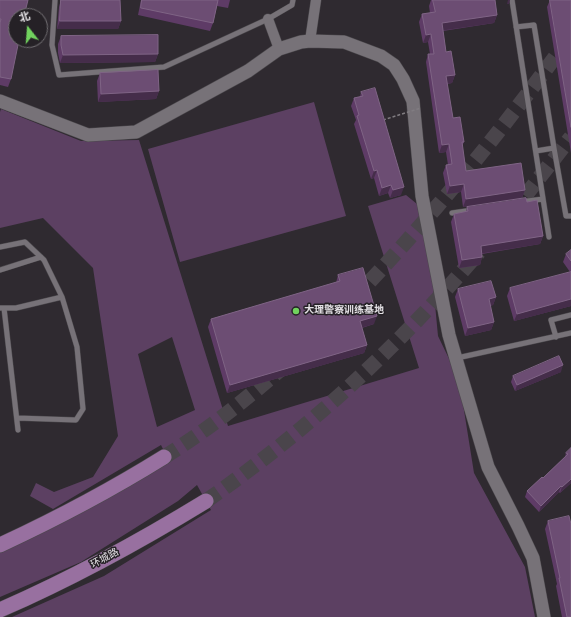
<!DOCTYPE html>
<html>
<head>
<meta charset="utf-8">
<style>
  body { margin:0 }
  #map { position:relative; width:571px; height:617px; overflow:hidden; background:#2f2a30; font-family:"Source Sans 3","Noto Sans SC",sans-serif }
  canvas { display:block }
  .north { position:absolute; left:8px; top:8px; width:40px; height:40px; box-sizing:border-box; background:#252126; border:1px solid #716e72; border-radius:50%; rotate:343deg; font-size:11px; font-weight:700; line-height:16px; text-align:center; color:#e4e1e5 }
  .north::after { content:''; display:block; margin:auto; width:14px; height:18px; background:#71d25e; clip-path:polygon(50% 0,100% 100%,50% 72%,0 100%) }
</style>
</head>
<body>
<div id="map">
<canvas width="571" height="617"></canvas>
<div class="north">北</div>
</div>
<script>
const g = document.querySelector('canvas').getContext('2d');
g.lineJoin = 'round';
function fillPath(path, color) { g.fillStyle = color; g.fill(path, 'evenodd'); }
function stroke(path, color, width, dash) { g.strokeStyle = color; g.lineWidth = width; g.lineCap = dash ? 'butt' : 'round'; g.setLineDash(dash || []); g.stroke(path); }
function label(font, color, halo, rows, align = 'center') {
  g.font = font + ' "Source Sans 3","Noto Sans SC",sans-serif'; g.lineWidth = 3; g.setLineDash([]); g.textBaseline = 'middle'; g.strokeStyle = halo; g.fillStyle = color; for (const [text, x, y, turn = 0] of rows) {
    g.save(); g.translate(x, y); g.rotate((+turn || 0) * Math.PI / 180); g.textAlign = isNaN(turn) ? turn : align; if (halo) g.strokeText(text, 0, 0); g.fillText(text, 0, 0); g.restore();
  }
}
fillPath(new Path2D(`
  M 314,102 L 346,216 L 180,262 L 148,149 Z
  M 1,109 L 81,141 L 139,140 L 228,426 L 419,368 L 368,206 L 406,195 L 417,204 L 433,283 L 438,336 L 454,369 L 463,404 L 474,473 L 525,567 L 535,617 L 12,617 L 104,576 L 211,510 L 197,485 L 178,501 L 81,562 L 0,597 L 0,549 L 169,461 L 161,445 L 53,509 L 30,496 L 36,483 L 54,492 L 93,477 L 118,436 L 93,268 L 43,218 L 0,228 L 0,112 ZM 172,337 L 195,410 L 157,427 L 138,354 Z`), '#5c4062');
stroke(new Path2D(`
  M 511,214 L 571,137
  M 354,298 C 433,216 504,128 571,35
  M 164,457 C 206,431 244,401 281,369
  M 206,501 C 307,431 399,346 479,252`), '#4a454b', 15, [15, 8]);
const lane = new Path2D(`
  M 55,0 L 52,45 L 59,75 L 164,67 L 268,19 L 292,5 L 293,0
  M 512,0 L 549,237
  M 516,27 L 534,25 L 554,148
  M 536,151 L 554,148 L 566,216 L 571,216
  M 520,202 L 543,199
  M 452,213 L 473,210
  M 0,247 L 25,242 L 44,260 L 62,297 L 77,347 L 83,409 L 76,420 L 17,418
  M 0,270 L 41,257
  M 0,308 L 16,308 L 62,297
  M 4,308 L 18,430
  M 556,337 L 551,320 L 571,315
  M 457,358 L 571,333`);
const street = new Path2D(`
  M 268,19 L 279,49
  M 310,41 L 316,0`);
const secondary = new Path2D(`
  M 0,101 L 88,135 L 136,132 L 248,71 L 279,49 L 301,42 L 310,41 L 344,42 L 381,56 L 394,65 L 403,79 L 413,101 L 422,196 L 449,335 L 488,467 L 518,526 L 533,558 L 544,617`);
const primary = new Path2D(`
  M 0,545 C 56,519 111,490 164,457
  M 0,610 C 71,579 139,542 206,501`);
stroke(lane, '#4c494d', 6);
stroke(street, '#4c494d', 11);
stroke(secondary, '#4c494d', 14);
stroke(primary, '#4c494d', 16);
stroke(lane, '#777278', 5);
stroke(street, '#777278', 10);
stroke(secondary, '#777278', 13);
stroke(primary, '#9870a0', 15);
stroke(new Path2D(`
  M 383,120 L 421,108`), '#807c81', 1.5, [3, 2]);
fillPath(new Path2D(`
  M 0,0 L 11,79 L 8,87 L 0,85 Z
  M 61,0 L 120,0 L 121,21 L 118,29 L 57,29 L 59,7 Z
  M 141,0 L 230,0 L 228,8 L 217,6 L 213,23 L 210,31 L 138,15 Z
  M 431,0 L 495,0 L 497,15 L 494,23 L 443,31 L 446,52 L 455,75 L 452,83 L 447,84 L 453,118 L 464,142 L 462,146 L 466,171 L 525,190 L 522,198 L 463,207 L 461,192 L 447,194 L 443,173 L 446,165 L 448,165 L 446,152 L 439,153 L 426,62 L 428,54 L 430,54 L 428,42 L 423,43 L 419,22 L 422,14 L 430,13 L 429,6 Z
  M 550,0 L 571,0 L 571,153 L 547,7 Z
  M 61,36 L 158,54 L 155,62 L 60,63 L 58,53 L 58,44 Z
  M 100,73 L 159,91 L 156,99 L 98,102 L 97,81 Z
  M 361,92 L 401,195 L 390,198 L 388,193 L 379,196 L 374,178 L 371,179 L 354,124 L 356,120 L 351,106 L 354,98 L 360,97 Z
  M 527,202 L 543,236 L 540,244 L 482,254 L 482,257 L 480,265 L 459,268 L 451,222 L 454,214 L 466,212 L 467,207 Z
  M 571,250 L 571,306 L 514,321 L 507,296 L 510,288 L 570,272 L 563,262 L 566,254 Z
  M 338,275 L 374,324 L 362,328 L 367,345 L 364,353 L 227,393 L 208,327 L 211,319 L 336,283 Z
  M 458,289 L 496,297 L 493,305 L 490,306 L 494,322 L 491,330 L 465,336 L 455,297 Z
  M 561,372 L 515,391 L 511,382 L 513,376 Z
  M 571,448 L 571,483 L 560,493 L 559,492 L 539,512 L 525,497 L 527,491 L 543,478 L 565,457 L 566,453 Z
  M 548,521 L 571,617 L 562,617 L 556,586 L 557,584 L 545,529 Z`), '#5e3b66');
fillPath(new Path2D(`
  M 508,0 L 510,0 L 509,4 L 507,4 Z
  M 497,15 L 494,23 L 439,31 L 442,23 Z
  M 60,21 L 121,21 L 118,29 L 57,29 Z
  M 431,34 L 428,42 L 423,43 L 426,35 Z
  M 158,54 L 155,62 L 60,63 L 63,55 Z
  M 455,75 L 452,83 L 443,84 L 446,76 Z
  M 159,91 L 156,99 L 98,102 L 101,94 Z
  M 449,144 L 446,152 L 439,153 L 442,145 Z
  M 377,170 L 374,178 L 371,179 L 374,171 Z
  M 464,184 L 461,192 L 447,194 L 450,186 Z
  M 391,185 L 388,193 L 379,196 L 382,188 Z
  M 404,187 L 401,195 L 390,198 L 393,190 Z
  M 525,190 L 522,198 L 463,207 L 466,199 Z
  M 543,236 L 540,244 L 478,254 L 481,246 Z
  M 482,257 L 480,265 L 459,268 L 462,260 Z
  M 496,297 L 493,305 L 486,307 L 489,299 Z
  M 571,299 L 571,306 L 514,321 L 517,314 Z
  M 377,316 L 374,324 L 357,329 L 360,321 Z
  M 494,322 L 491,330 L 465,336 L 468,328 Z
  M 367,345 L 364,353 L 227,393 L 230,385 Z
  M 563,365 L 561,372 L 515,391 L 517,385 Z
  M 571,479 L 571,483 L 560,493 L 562,487 Z
  M 561,486 L 559,492 L 539,512 L 541,506 Z`), '#452d4a');
const building = new Path2D(`
  M 0,0 L 28,0 L 24,16 L 16,16 L 16,40 L 19,40 L 11,79 L 0,77 L 0,23 L 1,19 L 0,19 Z
  M 61,0 L 120,0 L 121,21 L 60,21 Z
  M 142,0 L 218,0 L 213,23 L 141,8 Z
  M 433,0 L 495,0 L 497,15 L 442,23 L 446,52 L 451,51 L 455,75 L 446,76 L 453,118 L 460,117 L 464,142 L 462,142 L 466,171 L 521,163 L 525,190 L 466,199 L 464,184 L 450,186 L 446,165 L 452,164 L 449,144 L 442,145 L 428,54 L 434,54 L 431,34 L 426,35 L 422,14 L 435,12 Z
  M 550,0 L 571,0 L 571,127 Z
  M 158,35 L 158,54 L 63,55 L 61,45 L 61,36 Z
  M 158,70 L 159,91 L 101,94 L 100,73 Z
  M 375,88 L 404,187 L 393,190 L 391,185 L 382,188 L 377,170 L 374,171 L 357,116 L 359,115 L 354,98 L 363,96 L 361,92 Z
  M 526,198 L 527,202 L 537,200 L 543,236 L 481,246 L 482,257 L 462,260 L 454,214 L 468,211 L 467,207 Z
  M 571,250 L 571,261 L 566,254 Z
  M 363,268 L 377,316 L 360,321 L 367,345 L 230,385 L 211,319 L 340,281 L 338,275 Z
  M 571,272 L 571,299 L 517,314 L 510,288 Z
  M 491,281 L 496,297 L 489,299 L 494,322 L 468,328 L 458,289 Z
  M 559,356 L 563,365 L 517,385 L 513,376 Z
  M 571,448 L 571,479 L 562,487 L 561,486 L 541,506 L 527,491 L 542,477 L 543,478 L 568,454 L 566,453 Z
  M 569,516 L 571,524 L 571,617 L 567,617 L 559,578 L 560,578 L 548,521 Z`);
fillPath(building, '#6c4d73');
stroke(building, '#7f6485', 1);
for (const [x, y, r, color] of [
  [296,311,4,"#71d25e"]
]) { const dot = new Path2D(); dot.arc(x, y, r, 0, 2 * Math.PI); g.fillStyle = color; g.fill(dot); stroke(dot, '#252126', 1.5); }
label('bold 10px', '#e4e1e5', '#252126', [
  ["大理警察训练基地",304,311]
], 'left');
label('10px', '#e4e1e5', '#252126', [
  ["环城路",105,559,-28]
]);
</script>
</body>
</html>
